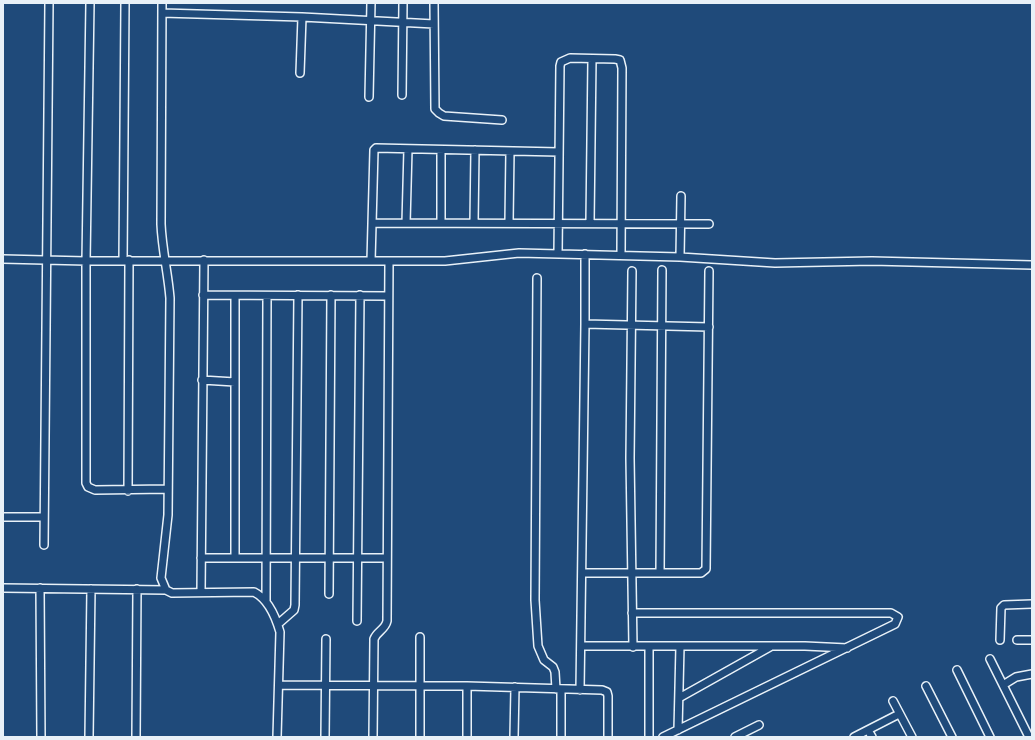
<!DOCTYPE html>
<html>
<head>
<meta charset="utf-8">
<style>
  body { margin:0 }
  #map { position:relative; width:1035px; height:740px; overflow:hidden; background:#1f4a7a; font-family:Delius,sans-serif }
  canvas { display:block }
  .frame { position:absolute; inset:0; border:4px solid #e8f1f8; pointer-events:none }
</style>
</head>
<body>
<div id="map">
<canvas width="1035" height="740"></canvas>
<div class="frame"></div>
</div>
<script>
const g = document.querySelector('canvas').getContext('2d');
g.lineJoin = 'round';
function stroke(path, color, width, dash) { g.strokeStyle = color; g.lineWidth = width; g.lineCap = dash ? 'butt' : 'round'; g.setLineDash(dash || []); g.stroke(path); }
const street = new Path2D(`
  M 90,3 L 86,261 L 86,483 L 88,487 L 95,490 L 168,489
  M 162,3 L 161,224 C 162,249 168,273 170,298 L 168,515 L 161,578 L 166,590 L 172,593 L 254,592 C 268,599 276,618 280,632 L 277,737
  M 434,3 L 435,109 L 439,113 L 444,116 L 502,120
  M 162,13 L 302,17 L 434,24
  M 300,73 L 302,17
  M 402,95 L 403,3
  M 369,97 L 371,3
  M 509,222 L 510,151
  M 590,222 L 592,59
  M 372,223 L 709,224
  M 406,223 L 408,149
  M 441,223 L 441,150
  M 474,223 L 475,150
  M 558,254 L 560,66 L 561,62 L 570,58 L 615,59 L 620,60 L 622,68 L 621,255
  M 585,254 L 585,324 L 709,327
  M 680,257 L 681,196
  M 3,259 L 86,261 L 445,261 L 519,253 L 680,257 L 775,263 L 872,261 L 1032,265
  M 123,261 L 125,3
  M 371,261 L 374,150 L 376,148 L 559,152
  M 632,271 L 630,458 L 633,647
  M 537,278 L 535,600 L 538,646 L 544,660 L 553,667 L 555,672 L 556,689
  M 203,295 L 388,296
  M 235,296 L 235,557
  M 202,380 L 235,382
  M 128,491 L 129,260
  M 3,517 L 44,517
  M 44,545 L 49,3
  M 201,558 L 387,558
  M 583,573 L 701,573 L 706,569 L 709,271
  M 660,573 L 662,270
  M 3,588 L 166,590
  M 40,588 L 41,737
  M 201,592 L 204,260
  M 329,594 L 331,295
  M 266,602 L 267,296
  M 632,613 L 891,613 L 898,617 L 895,624 L 663,737
  M 357,621 L 360,295
  M 278,624 L 294,610 L 295,605 L 298,295
  M 420,637 L 420,737
  M 1000,640 L 1001,608 L 1004,605 L 1032,604
  M 1017,640 L 1032,640
  M 582,646 L 805,646 L 847,648
  M 649,647 L 649,737
  M 990,659 L 1029,737
  M 957,670 L 990,737
  M 279,685 L 467,686 L 602,690 L 607,692 L 608,696 L 608,737
  M 1003,685 L 1016,677 L 1032,674
  M 926,686 L 952,737
  M 580,690 L 585,324
  M 679,698 L 770,647
  M 893,701 L 912,737
  M 678,730 L 680,646
  M 868,730 L 872,737
  M 89,737 L 91,589
  M 136,737 L 137,589
  M 325,737 L 326,639
  M 373,737 L 374,639 C 377,631 385,630 387,621 L 389,261
  M 467,737 L 467,686
  M 514,737 L 515,687
  M 561,737 L 561,689
  M 735,737 L 759,725
  M 854,737 L 899,714`);
stroke(street, '#e8f1f8', 10);
stroke(street, '#1f4a7a', 7);
</script>
</body>
</html>
